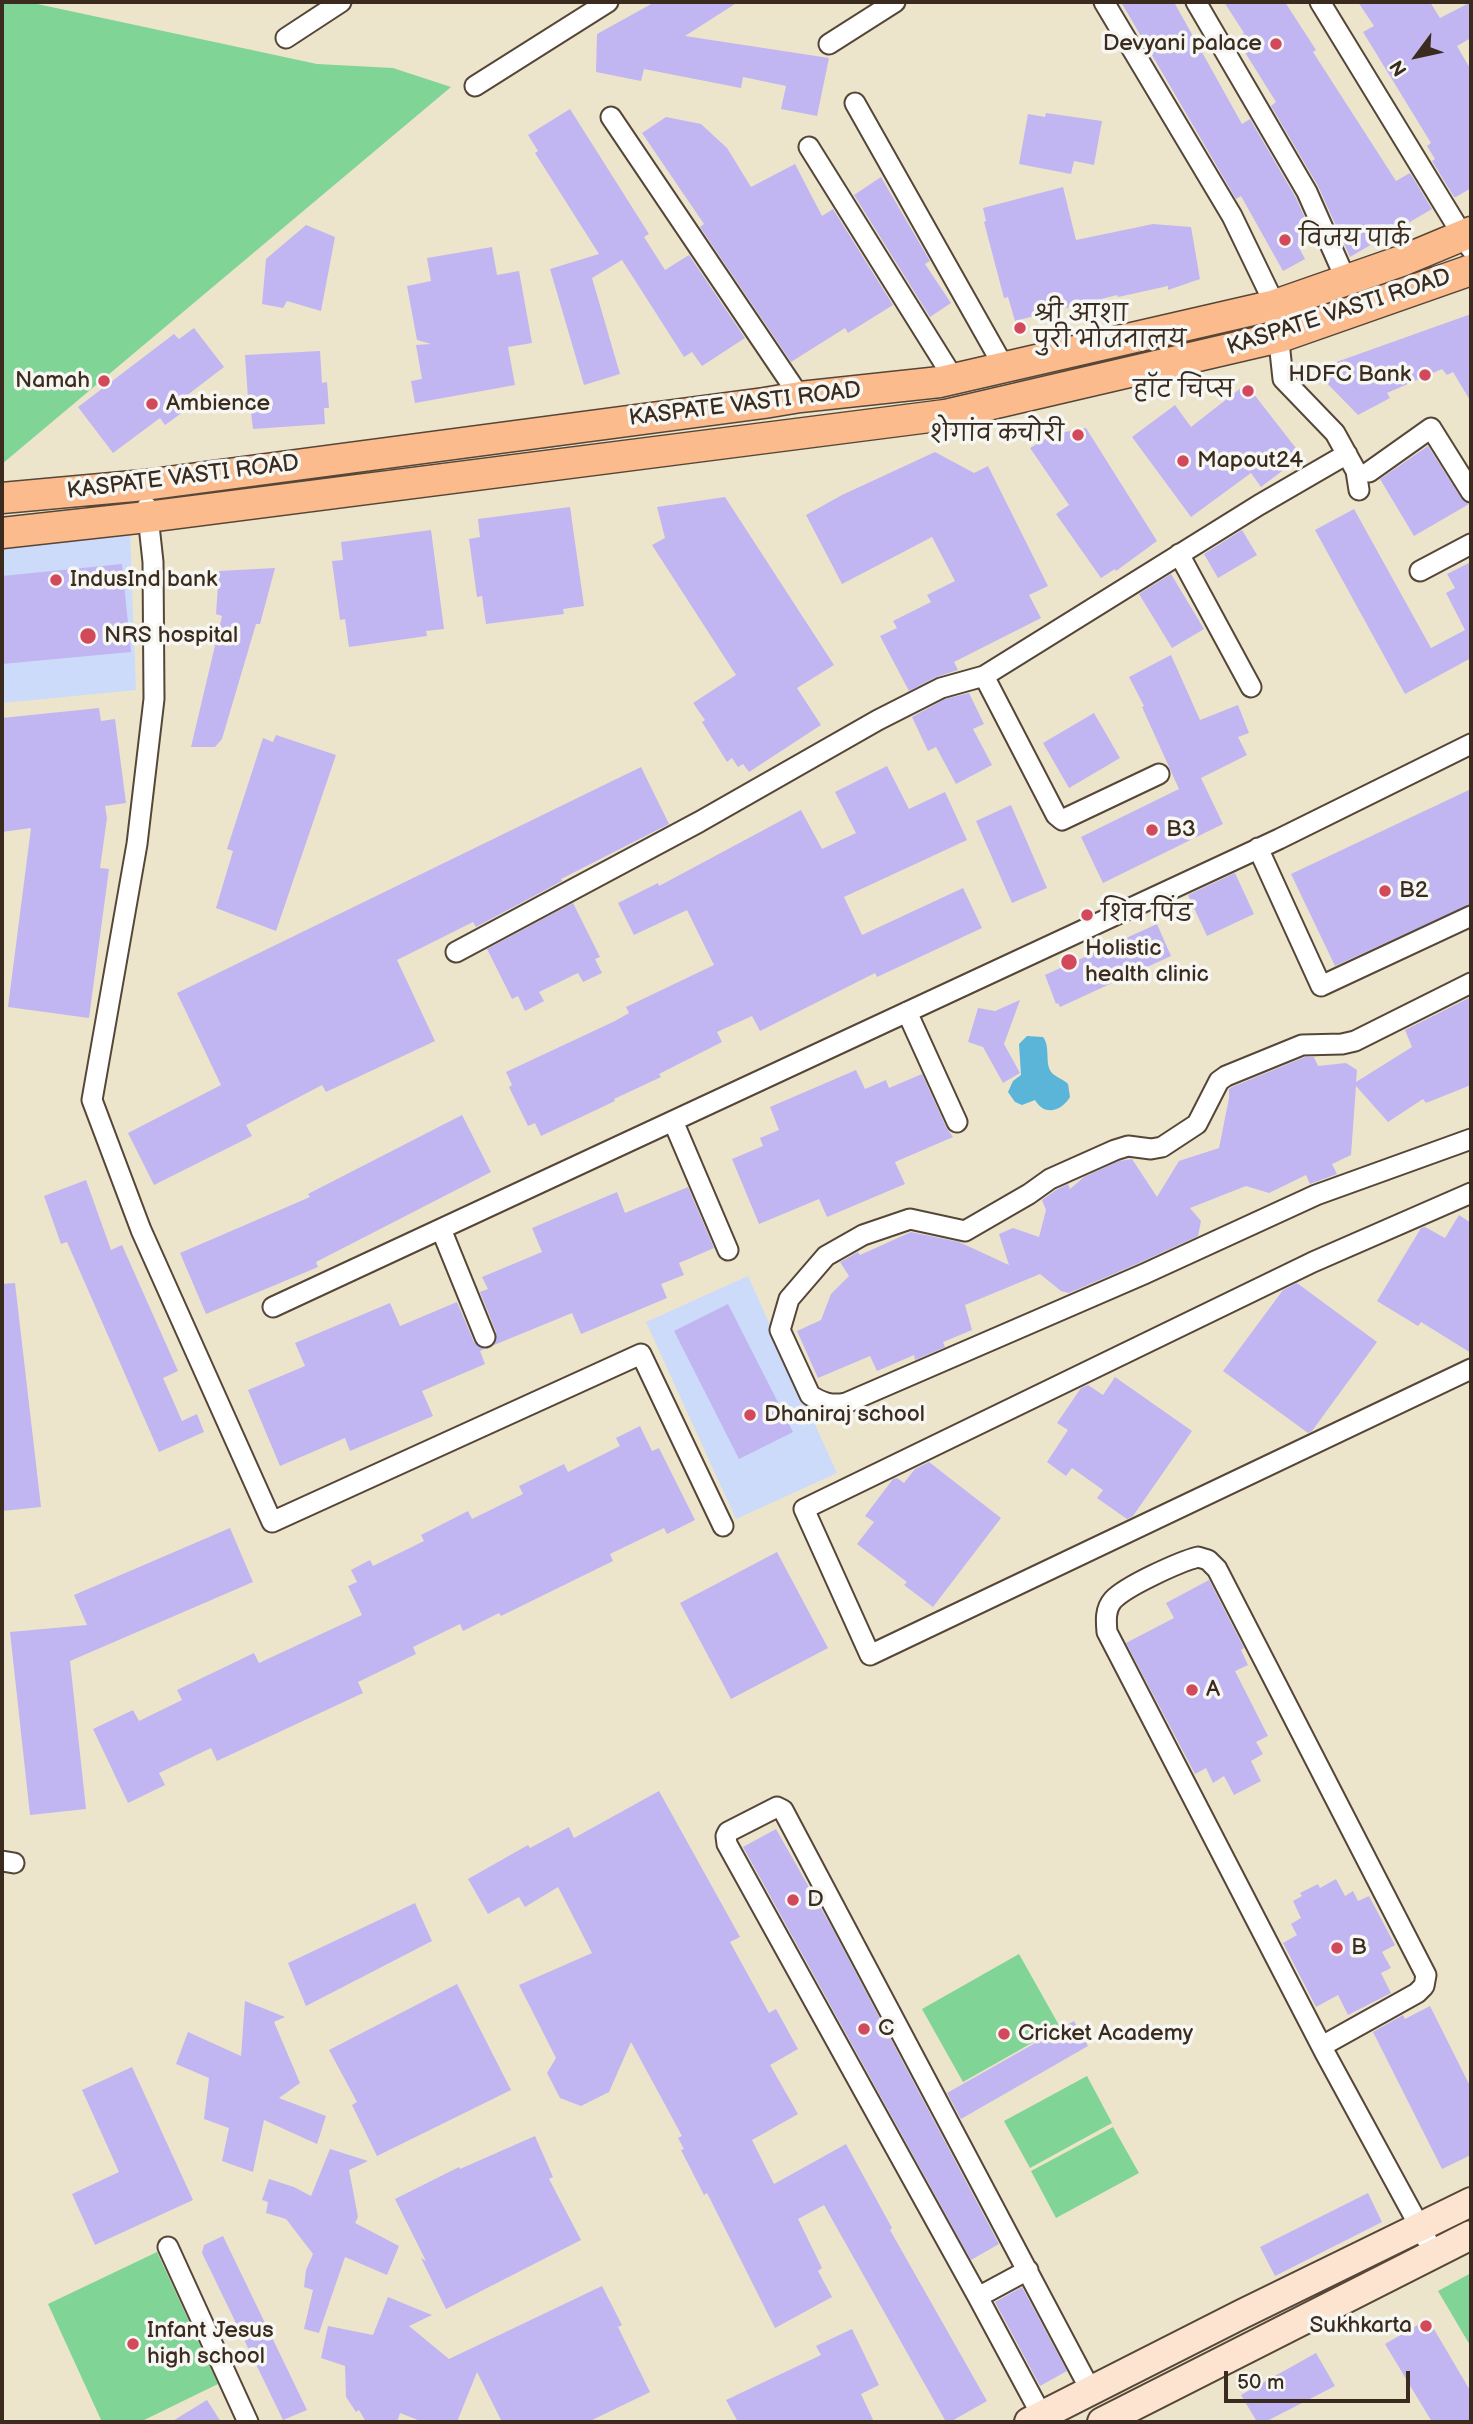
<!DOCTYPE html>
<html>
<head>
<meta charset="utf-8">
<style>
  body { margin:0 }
  #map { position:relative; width:1473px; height:2424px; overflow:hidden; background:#ece5cb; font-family:"Balsamiq Sans",sans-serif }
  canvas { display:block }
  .frame { position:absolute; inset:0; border:4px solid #3b2a1e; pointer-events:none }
  .north { position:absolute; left:1382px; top:21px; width:70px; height:70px; -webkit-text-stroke:5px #f6f6f2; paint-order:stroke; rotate:237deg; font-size:19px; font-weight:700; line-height:28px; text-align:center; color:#3b2a1e }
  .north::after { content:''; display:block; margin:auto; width:24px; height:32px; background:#3b2a1e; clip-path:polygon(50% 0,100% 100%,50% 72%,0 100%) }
  .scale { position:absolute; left:1224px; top:2371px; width:186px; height:32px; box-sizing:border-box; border:4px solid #3b2a1e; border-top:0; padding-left:9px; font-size:21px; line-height:24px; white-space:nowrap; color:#3b2a1e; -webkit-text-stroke:5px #f6f6f2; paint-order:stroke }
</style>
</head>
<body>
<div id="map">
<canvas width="1473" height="2424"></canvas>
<div class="frame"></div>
<div class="north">N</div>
<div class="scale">50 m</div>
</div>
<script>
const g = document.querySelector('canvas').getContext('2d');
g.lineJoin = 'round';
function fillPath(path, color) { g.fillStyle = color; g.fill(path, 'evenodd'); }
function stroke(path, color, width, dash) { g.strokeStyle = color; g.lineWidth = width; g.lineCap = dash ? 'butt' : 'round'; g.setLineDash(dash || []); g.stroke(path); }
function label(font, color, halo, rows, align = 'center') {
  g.font = font + ' "Balsamiq Sans","Playpen Sans Deva",sans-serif'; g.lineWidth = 7; g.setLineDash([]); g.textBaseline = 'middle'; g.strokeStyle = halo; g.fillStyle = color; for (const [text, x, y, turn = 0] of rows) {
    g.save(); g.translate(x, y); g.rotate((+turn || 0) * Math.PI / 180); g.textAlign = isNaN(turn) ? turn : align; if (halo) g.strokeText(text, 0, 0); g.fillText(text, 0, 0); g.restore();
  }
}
fillPath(new Path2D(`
  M 130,533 L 136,690 L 2,703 L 2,546 Z
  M 748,1276 L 837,1473 L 736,1519 L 646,1322 Z`), '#ccdbf9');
fillPath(new Path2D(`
  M 2,2 L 28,2 L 317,64 L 393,68 L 451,87 L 2,464 Z
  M 1019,1954 L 1060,2027 L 963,2082 L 922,2009 Z
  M 1087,2076 L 1112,2123 L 1030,2168 L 1004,2121 Z
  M 1113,2127 L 1139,2173 L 1056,2218 L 1031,2171 Z
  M 157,2252 L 218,2384 L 140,2422 L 102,2422 L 48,2304 Z
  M 1471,2273 L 1471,2347 L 1438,2291 Z`), '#80d496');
fillPath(new Path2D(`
  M 1027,1036 L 1043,1037 C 1051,1047 1044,1064 1052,1073 C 1056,1077 1063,1079 1068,1084 L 1070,1097 C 1061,1112 1044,1116 1035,1100 L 1022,1105 L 1015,1102 L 1008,1092 L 1013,1081 L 1021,1075 L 1019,1044 Z`), '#5ab5d8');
fillPath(new Path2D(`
  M 655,2 L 738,2 L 685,36 L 829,58 L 817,116 L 781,109 L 786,86 L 743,77 L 741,88 L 644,69 L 641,81 L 596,72 L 597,34 Z
  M 1121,2 L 1174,2 L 1242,124 L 1250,119 L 1296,198 L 1313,236 L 1297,244 L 1305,259 L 1283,271 L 1241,196 L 1236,199 Z
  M 1224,2 L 1285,2 L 1316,50 L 1313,52 L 1396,181 L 1410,173 L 1432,209 L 1350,257 L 1318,186 L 1271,106 L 1276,102 L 1236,38 L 1244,33 Z
  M 1358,2 L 1430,2 L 1440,18 L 1471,2 L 1471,38 L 1457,46 L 1471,70 L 1471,188 L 1456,197 L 1454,197 L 1432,161 L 1435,159 L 1427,146 L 1431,143 L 1363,32 L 1374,26 Z
  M 570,109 L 649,234 L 644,237 L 665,270 L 689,255 L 745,338 L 702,366 L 692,352 L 684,357 L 622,260 L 592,278 L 620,374 L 584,385 L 550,269 L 599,254 L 535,153 L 538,151 L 528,135 Z
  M 1046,113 L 1102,121 L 1094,165 L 1074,161 L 1071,174 L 1019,164 L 1028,114 L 1045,117 Z
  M 666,117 L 701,124 L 727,148 L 751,187 L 795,164 L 822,216 L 833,209 L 893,305 L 848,333 L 845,328 L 791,362 L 700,227 L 704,224 L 642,133 Z
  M 881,177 L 930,261 L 925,264 L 951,303 L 930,317 L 854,195 Z
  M 1063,187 L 1076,240 L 1153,224 L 1191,227 L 1200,279 L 1168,290 L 1168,286 L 1118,297 L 1117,295 L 1015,321 L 1008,297 L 1004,298 L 984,222 L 986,221 L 983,208 Z
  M 306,225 L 335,237 L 321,311 L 287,301 L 283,308 L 262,304 L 266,259 Z
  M 492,247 L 497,275 L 519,271 L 532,343 L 508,347 L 515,385 L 415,403 L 411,381 L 422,379 L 416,345 L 431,344 L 417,340 L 407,286 L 431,281 L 427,258 Z
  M 1471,314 L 1471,402 L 1453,372 L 1447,375 L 1442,369 L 1387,393 L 1390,398 L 1358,415 L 1314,370 Z
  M 194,328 L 224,367 L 177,403 L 183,412 L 165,425 L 160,418 L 113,453 L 78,407 L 174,334 L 179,339 Z
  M 320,351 L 322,383 L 327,382 L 329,408 L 324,408 L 325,424 L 253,429 L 251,413 L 249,413 L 245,355 Z
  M 1246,384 L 1302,456 L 1261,487 L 1251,473 L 1191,517 L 1132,437 L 1175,405 L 1191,427 Z
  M 1086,428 L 1157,541 L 1116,571 L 1115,569 L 1101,578 L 1056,514 L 1069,505 L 1030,448 L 1054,434 Z
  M 1428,446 L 1461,498 L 1469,504 L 1414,536 L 1380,479 Z
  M 935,452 L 974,473 L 988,466 L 1048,586 L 1029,595 L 1041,618 L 954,662 L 958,670 L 936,677 L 909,691 L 880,636 L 897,628 L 893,621 L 931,602 L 927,595 L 955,581 L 932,537 L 842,584 L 806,515 L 842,495 Z
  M 725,497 L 834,665 L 797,688 L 821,725 L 749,772 L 743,764 L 738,767 L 732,758 L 727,762 L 702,722 L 705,720 L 693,703 L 736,675 L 652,545 L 665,538 L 657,507 Z
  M 570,507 L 584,606 L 563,609 L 564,614 L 486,624 L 482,596 L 477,597 L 469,539 L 480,537 L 478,519 Z
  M 1354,509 L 1431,648 L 1465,630 L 1446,593 L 1455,588 L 1447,574 L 1471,562 L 1471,658 L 1405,694 L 1315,530 Z
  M 431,530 L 444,629 L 426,631 L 427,636 L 349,647 L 345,619 L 340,620 L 332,561 L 343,560 L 341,542 Z
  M 1242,530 L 1257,555 L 1218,578 L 1204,554 Z
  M 122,564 L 131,652 L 2,664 L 2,576 Z
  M 275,568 L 260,624 L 256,624 L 222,739 L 215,747 L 191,747 L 222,616 L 216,614 L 219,571 Z
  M 1171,574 L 1204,629 L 1172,648 L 1139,594 Z
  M 1171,655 L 1200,720 L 1238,705 L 1249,733 L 1238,737 L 1247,755 L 1201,778 L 1223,824 L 1103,883 L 1081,837 L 1179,789 L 1142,707 L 1144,706 L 1129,677 Z
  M 969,693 L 984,724 L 973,729 L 992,765 L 956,784 L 936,747 L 928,751 L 912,717 L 945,699 Z
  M 99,708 L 101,721 L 115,719 L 126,803 L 105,806 L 107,818 L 100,868 L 109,869 L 89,1018 L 8,1007 L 31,828 L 2,832 L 2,718 Z
  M 1094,713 L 1120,758 L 1069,788 L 1043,743 Z
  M 276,735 L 336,755 L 276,931 L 216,908 L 233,851 L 227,849 L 263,738 L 273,742 Z
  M 887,766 L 909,809 L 945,792 L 967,840 L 844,897 L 862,935 L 963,888 L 982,928 L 877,977 L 875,973 L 760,1031 L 752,1016 L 717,1032 L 722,1042 L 659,1074 L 661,1077 L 614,1099 L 615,1101 L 541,1136 L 535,1123 L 528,1126 L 509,1087 L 512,1085 L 506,1072 L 615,1021 L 629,1013 L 626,1007 L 714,965 L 687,910 L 634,935 L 618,903 L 658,883 L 659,886 L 801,810 L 822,849 L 856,833 L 835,792 Z
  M 641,767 L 669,824 L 561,879 L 562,881 L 476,927 L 473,922 L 397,960 L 435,1041 L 326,1092 L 322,1085 L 246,1125 L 252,1136 L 154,1185 L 128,1133 L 221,1085 L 177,993 Z
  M 1471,789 L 1471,904 L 1335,966 L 1291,874 Z
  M 1011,805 L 1047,888 L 1012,903 L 976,821 Z
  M 1235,873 L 1254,914 L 1207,936 L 1188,895 Z
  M 573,903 L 600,957 L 595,959 L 602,973 L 583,982 L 578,973 L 539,992 L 544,1001 L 525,1011 L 518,996 L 512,999 L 487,949 Z
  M 1157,924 L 1171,956 L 1060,1007 L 1058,1003 L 1056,1004 L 1045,975 Z
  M 1471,997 L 1471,1085 L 1426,1103 L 1423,1099 L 1388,1122 L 1356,1086 L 1351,1155 L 1332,1164 L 1337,1174 L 1310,1184 L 1306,1175 L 1269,1193 L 1246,1186 L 1190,1208 L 1201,1221 L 1198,1236 L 1139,1263 L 1069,1293 L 1061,1291 L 1040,1274 L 965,1305 L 972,1330 L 943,1342 L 945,1347 L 915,1360 L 914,1355 L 877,1371 L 870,1356 L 818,1378 L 797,1331 L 821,1320 L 831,1294 L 849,1276 L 840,1262 L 844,1260 L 858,1252 L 860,1255 L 911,1232 L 959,1242 L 1009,1265 L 999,1234 L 1013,1228 L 1039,1237 L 1046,1210 L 1042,1200 L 1056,1190 L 1068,1184 L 1070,1189 L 1084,1177 L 1119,1161 L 1132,1159 L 1157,1197 L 1179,1161 L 1219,1148 L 1229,1098 L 1229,1089 L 1232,1087 L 1305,1057 L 1314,1057 L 1318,1066 L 1346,1063 L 1357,1070 L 1356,1082 L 1412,1047 L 1405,1030 Z
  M 1020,1000 L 1004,1044 L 1020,1073 L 1003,1083 L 983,1047 L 968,1042 L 978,1008 L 995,1011 Z
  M 856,1070 L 865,1089 L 886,1080 L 889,1088 L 922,1074 L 946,1127 L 953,1137 L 895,1162 L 905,1184 L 827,1217 L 819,1199 L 759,1224 L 732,1159 L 763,1146 L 760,1138 L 779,1130 L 770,1107 Z
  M 462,1115 L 491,1172 L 316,1262 L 318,1267 L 206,1314 L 180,1253 L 310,1197 L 308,1194 Z
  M 86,1180 L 111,1250 L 122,1245 L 178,1371 L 163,1378 L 182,1421 L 197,1414 L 204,1432 L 159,1452 L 67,1242 L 61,1244 L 44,1196 Z
  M 688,1187 L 714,1248 L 679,1263 L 684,1275 L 661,1284 L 667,1298 L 581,1334 L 572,1313 L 494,1345 L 496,1332 L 480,1292 L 488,1289 L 482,1277 L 542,1252 L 532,1228 L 617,1192 L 625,1213 Z
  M 1459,1215 L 1471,1223 L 1471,1353 L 1421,1322 L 1418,1326 L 1377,1301 L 1421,1228 L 1425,1227 L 1445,1238 Z
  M 15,1283 L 41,1507 L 2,1511 L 2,1284 Z
  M 1297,1283 L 1377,1342 L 1312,1431 L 1308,1433 L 1223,1371 L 1283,1290 Z
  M 457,1302 L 474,1342 L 484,1349 L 480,1351 L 485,1364 L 422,1391 L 433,1416 L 350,1451 L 345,1438 L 280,1466 L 248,1390 L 305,1366 L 295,1343 L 390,1303 L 400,1326 Z
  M 728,1304 L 793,1432 L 739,1459 L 674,1331 Z
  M 1115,1377 L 1192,1431 L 1133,1516 L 1127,1519 L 1097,1498 L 1103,1490 L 1072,1468 L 1066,1476 L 1047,1462 L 1068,1430 L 1057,1423 L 1081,1388 L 1088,1385 L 1103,1395 Z
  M 640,1426 L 652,1451 L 659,1448 L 695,1520 L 667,1534 L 664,1528 L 610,1554 L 613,1561 L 501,1616 L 499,1613 L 463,1631 L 460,1624 L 413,1647 L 416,1654 L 358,1682 L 363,1693 L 217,1761 L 211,1748 L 159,1773 L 165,1785 L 128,1803 L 93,1729 L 133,1710 L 139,1721 L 182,1700 L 177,1690 L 254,1653 L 259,1663 L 362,1615 L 348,1586 L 357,1582 L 351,1570 L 370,1560 L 373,1566 L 424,1541 L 421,1535 L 468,1511 L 472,1519 L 523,1494 L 519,1486 L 564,1464 L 568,1472 L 620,1446 L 616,1438 Z
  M 929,1462 L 1001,1518 L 933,1607 L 904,1585 L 907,1582 L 857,1544 L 874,1522 L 865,1516 L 893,1479 L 897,1478 L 904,1483 L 915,1469 Z
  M 230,1528 L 253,1582 L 70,1661 L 86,1809 L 30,1815 L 10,1632 L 87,1625 L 74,1595 Z
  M 777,1552 L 828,1648 L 731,1699 L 680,1603 Z
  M 1209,1580 L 1244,1648 L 1241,1650 L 1248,1665 L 1235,1671 L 1268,1736 L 1256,1742 L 1263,1754 L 1251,1761 L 1261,1781 L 1234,1795 L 1224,1776 L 1213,1783 L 1206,1768 L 1195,1774 L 1126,1643 L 1174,1618 L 1166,1603 Z
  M 659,1791 L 740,1937 L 730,1942 L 769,2013 L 776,2009 L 798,2049 L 770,2065 L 798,2114 L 752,2140 L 774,2184 L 846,2144 L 892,2228 L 890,2230 L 987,2401 L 950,2422 L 946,2422 L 824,2205 L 798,2219 L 822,2268 L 818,2271 L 832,2297 L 775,2328 L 707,2193 L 704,2195 L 681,2150 L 684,2149 L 678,2138 L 682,2136 L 631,2042 L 609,2092 L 581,2106 L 560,2098 L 547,2073 L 556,2058 L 519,1985 L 592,1953 L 558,1887 L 525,1907 L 519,1897 L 488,1914 L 468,1879 L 528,1845 L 530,1848 L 569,1827 L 574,1838 Z
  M 776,1829 L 831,1926 L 999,2244 L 971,2260 L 743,1847 Z
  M 1336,1879 L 1345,1896 L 1353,1891 L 1358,1901 L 1369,1896 L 1395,1945 L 1382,1952 L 1391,1968 L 1381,1973 L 1391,1993 L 1348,2015 L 1338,1995 L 1316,2007 L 1283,1943 L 1297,1935 L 1291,1924 L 1301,1918 L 1293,1901 L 1302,1896 L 1300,1893 L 1318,1884 L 1320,1888 Z
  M 415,1903 L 432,1941 L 306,2006 L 288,1963 Z
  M 457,1984 L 511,2090 L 377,2156 L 352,2105 L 357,2102 L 329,2050 Z
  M 245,2001 L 285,2017 L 274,2022 L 300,2083 L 279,2098 L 326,2116 L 317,2144 L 264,2120 L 253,2172 L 222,2161 L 229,2128 L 204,2119 L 209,2078 L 176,2064 L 188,2032 L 241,2056 Z
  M 1430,2006 L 1471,2088 L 1471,2155 L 1442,2169 L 1373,2032 L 1403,2015 L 1405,2019 Z
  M 1074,2021 L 1088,2046 L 961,2119 L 947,2093 Z
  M 132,2067 L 193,2200 L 95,2245 L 72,2194 L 119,2172 L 82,2090 Z
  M 535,2136 L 553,2177 L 549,2179 L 581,2240 L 446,2309 L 421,2258 L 426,2261 L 395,2199 L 459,2167 L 460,2169 Z
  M 330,2149 L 368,2161 L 349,2170 L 358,2217 L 355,2223 L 399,2246 L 387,2275 L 345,2257 L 319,2333 L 304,2329 L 313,2290 L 304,2287 L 306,2270 L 313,2254 L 286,2219 L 266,2213 L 268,2202 L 262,2200 L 269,2179 L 294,2187 L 311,2196 Z
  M 1368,2193 L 1382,2222 L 1275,2276 L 1260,2247 Z
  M 223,2236 L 307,2410 L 283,2420 L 202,2253 L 204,2245 Z
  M 602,2286 L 622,2325 L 618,2327 L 650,2392 L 588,2422 L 502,2422 L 477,2372 L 457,2422 L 423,2422 L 400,2413 L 397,2422 L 366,2422 L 359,2410 L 356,2412 L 346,2397 L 345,2366 L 321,2358 L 328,2326 L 373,2335 L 388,2297 L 432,2315 L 409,2326 L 449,2359 Z
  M 1022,2287 L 1067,2371 L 1040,2386 L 995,2302 Z
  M 1428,2319 L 1471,2392 L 1471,2422 L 1432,2422 L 1385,2344 Z
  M 852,2329 L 879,2385 L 861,2394 L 874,2422 L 738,2422 L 726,2400 L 821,2355 L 816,2346 Z
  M 1316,2353 L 1335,2386 L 1265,2422 L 1257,2422 L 1241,2395 Z
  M 207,2400 L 221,2422 L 171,2422 Z`), '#c1b6f2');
const minor = new Path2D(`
  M 1104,2 L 1232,216 L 1275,305 L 1283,379 L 1335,433 L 1356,471 L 1359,490
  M 1196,2 L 1307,192 L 1346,280
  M 1320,2 L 1471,249
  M 286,38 L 341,2
  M 829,44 L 895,2
  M 475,86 L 608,2
  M 855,103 L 1004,367
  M 611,117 L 800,397
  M 809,147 L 954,379
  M 1369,472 L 1431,428 L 1471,492
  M 147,507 L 153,562 L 154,699 L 137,844 L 92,1100 L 141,1230 L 272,1522 L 641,1354 L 723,1526
  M 1179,554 L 1251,687
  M 1420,571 L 1471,544
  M 1159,774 L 1062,820 L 1056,815 L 984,676 L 1259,505 L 1347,454
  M 1258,848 L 1321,986 L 1471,916
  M 456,952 L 699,822 L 878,720 L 941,688 L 984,676
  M 1471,983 L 1355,1041 L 1342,1044 L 1302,1045 L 1226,1076 L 1219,1081 L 1197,1124 L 1162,1147 L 1151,1149 L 1128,1146 L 1115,1150 L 1050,1179 L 1029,1194 L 965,1231 L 910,1219 L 863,1235 L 826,1256 L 789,1299 L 780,1330 L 810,1395 C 822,1403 832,1406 846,1403 L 1144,1274 L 1316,1195 L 1471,1139
  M 907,1012 L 957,1122
  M 673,1121 L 728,1250
  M 1471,1193 L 1313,1262 L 804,1509 L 870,1655 L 1471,1369
  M 441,1229 L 485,1337
  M 273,1307 L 1279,839 L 1471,744
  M 2,1861 L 14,1863
  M 1322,2046 L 1417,1993 L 1424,1986 L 1426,1975 L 1217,1569 L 1208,1560 L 1198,1557 C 1179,1562 1126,1586 1113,1600 C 1105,1609 1106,1621 1107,1632 L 1325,2053 L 1434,2253
  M 168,2247 L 248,2422
  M 978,2297 L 1028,2270
  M 1042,2416 L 978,2297 L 727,1844 L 726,1836 L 728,1832 L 777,1807 L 783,1810 L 1091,2391`);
const secondary = new Path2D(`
  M 1029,2422 L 1242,2314 L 1471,2202
  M 1102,2422 L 1471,2235`);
const primary = new Path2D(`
  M 2,498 L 145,485 L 764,403 L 800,397 L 940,382 L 1275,305 L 1404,260 L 1471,232
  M 2,533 L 147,517 L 945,415 L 1280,337 L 1471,270`);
stroke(minor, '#564638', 23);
stroke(secondary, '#564638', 32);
stroke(primary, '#564638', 33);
stroke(minor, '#fff', 19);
stroke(secondary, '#fde4d1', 28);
stroke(primary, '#fbbb8c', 30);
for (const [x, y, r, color] of [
  [1276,44,7,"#d1495b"],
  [1285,240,7,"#d1495b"],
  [1020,328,7,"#d1495b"],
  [1425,375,7,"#d1495b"],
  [104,381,7,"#d1495b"],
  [1248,391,7,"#d1495b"],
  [152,404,7,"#d1495b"],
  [1078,435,7,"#d1495b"],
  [1183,461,7,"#d1495b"],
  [56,580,7,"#d1495b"],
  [88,636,9,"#d1495b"],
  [1152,830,7,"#d1495b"],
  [1385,891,7,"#d1495b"],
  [1087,915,7,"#d1495b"],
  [1069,962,9,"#d1495b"],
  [750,1415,7,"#d1495b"],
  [1192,1690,7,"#d1495b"],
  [793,1900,7,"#d1495b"],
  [1337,1948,7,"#d1495b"],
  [864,2029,7,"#d1495b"],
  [1004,2034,7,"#d1495b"],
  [1426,2326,7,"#d1495b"],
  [133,2344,7,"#d1495b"]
]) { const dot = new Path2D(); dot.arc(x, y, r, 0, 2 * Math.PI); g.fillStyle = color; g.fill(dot); stroke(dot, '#f6f6f2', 2.5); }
label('23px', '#3b2a1e', '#f6f6f2', [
  ["Devyani palace",1262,44,"right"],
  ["विजय पार्क",1299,240],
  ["श्री आशा",1034,315],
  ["पुरी भोजनालय",1034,341],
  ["HDFC Bank",1411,375,"right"],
  ["Namah",90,381,"right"],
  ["हॉट चिप्स",1234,391,"right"],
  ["Ambience",166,404],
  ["शेगांव कचोरी",1064,435,"right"],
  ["Mapout24",1197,461],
  ["IndusInd bank",70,580],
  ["NRS hospital",104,636],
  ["B3",1166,830],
  ["B2",1399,891],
  ["शिव पिंड",1101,915],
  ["Holistic",1085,949],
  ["health clinic",1085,975],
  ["Dhaniraj school",764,1415],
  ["A",1206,1690],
  ["D",807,1900],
  ["B",1351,1948],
  ["C",878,2029],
  ["Cricket Academy",1018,2034],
  ["Sukhkarta",1412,2326,"right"],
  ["Infant Jesus",147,2331],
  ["high school",147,2357]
], 'left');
label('23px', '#3b2a1e', '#f6f6f2', [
  ["KASPATE VASTI ROAD",1339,313,-18],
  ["KASPATE VASTI ROAD",745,405,-7],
  ["KASPATE VASTI ROAD",183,478,-7]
]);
</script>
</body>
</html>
